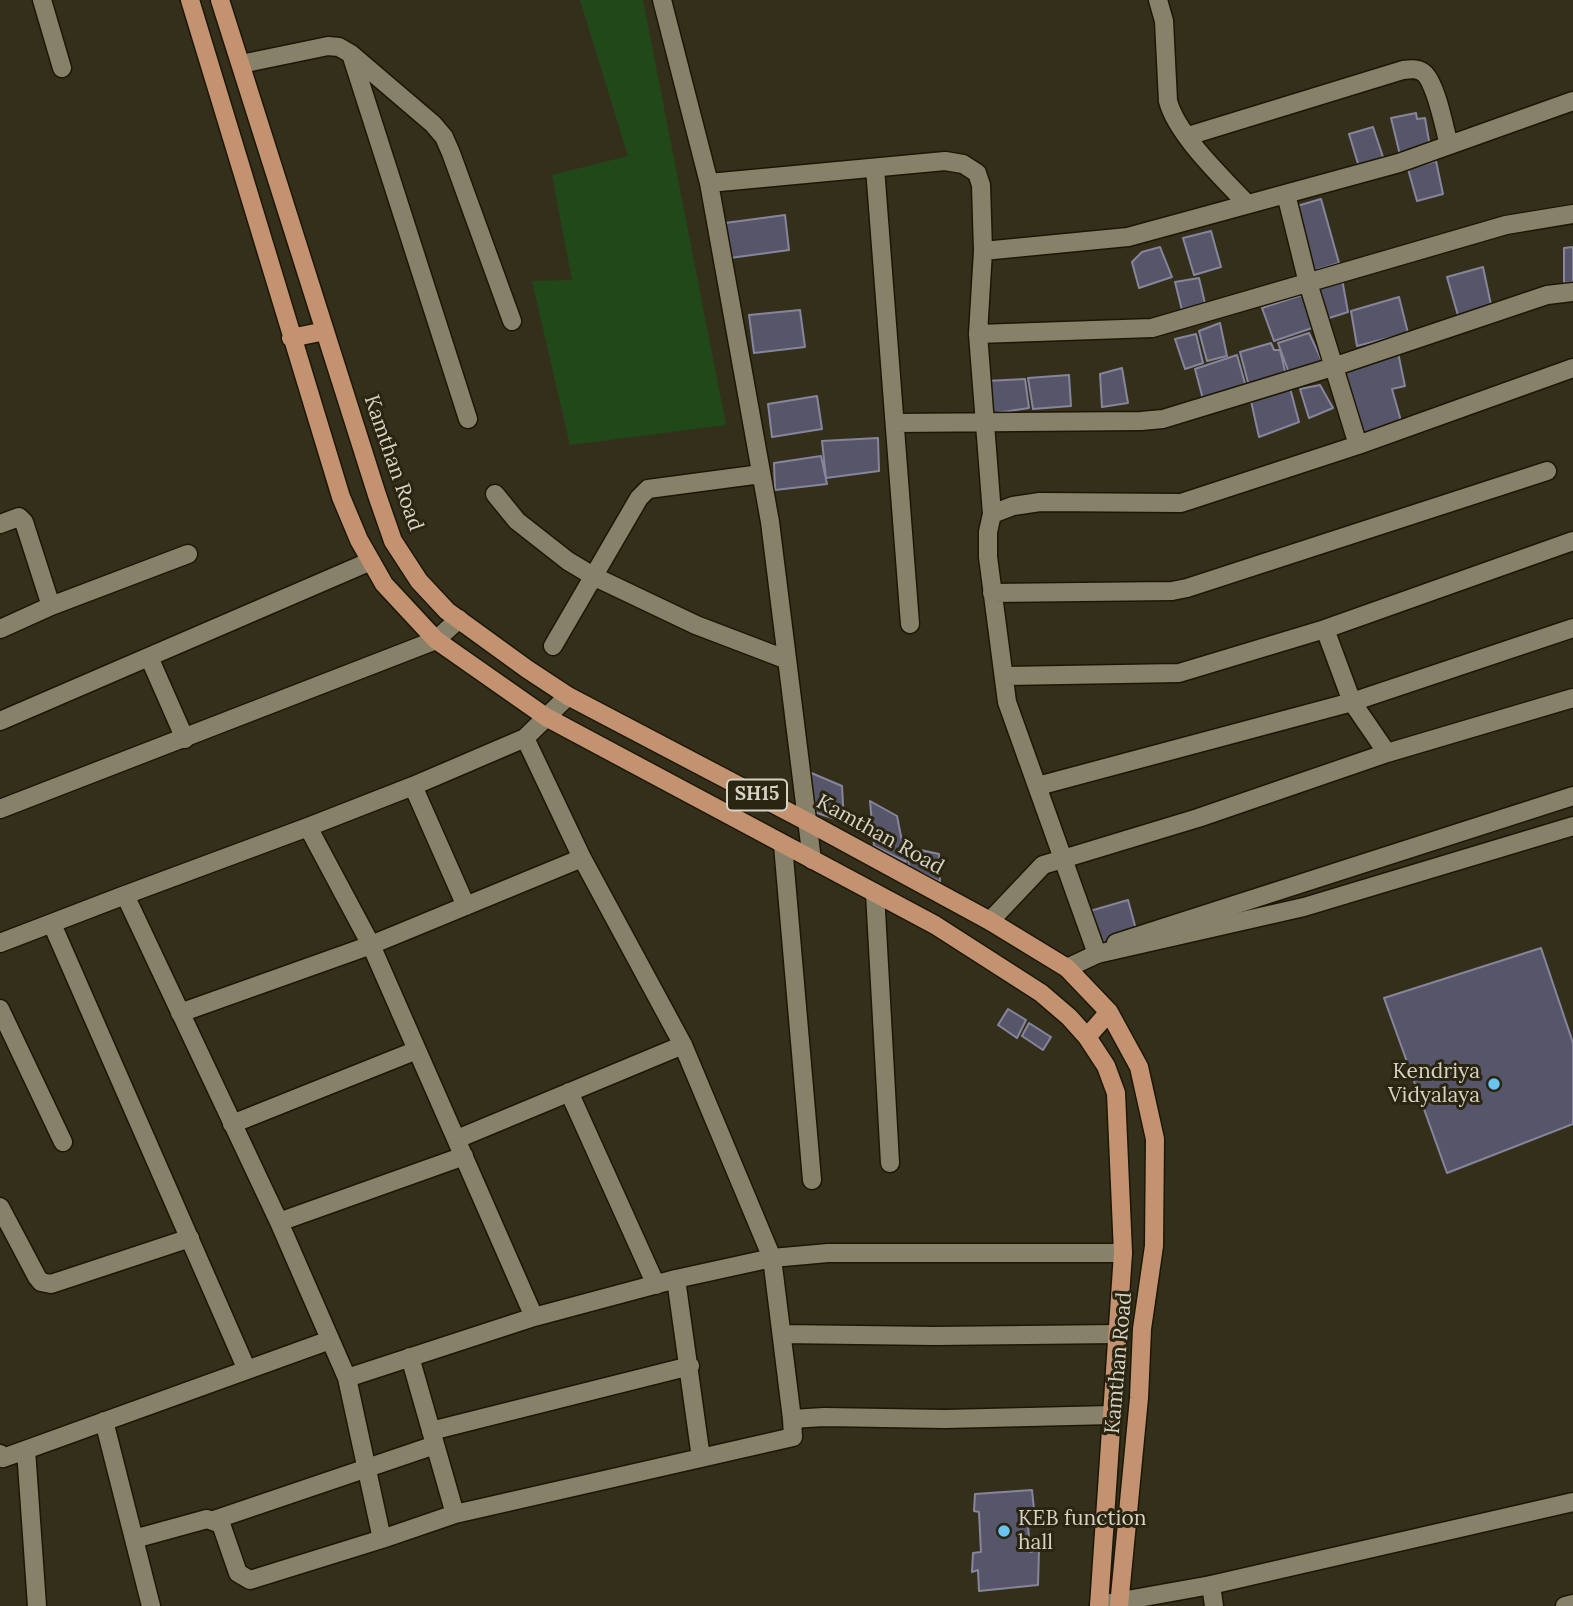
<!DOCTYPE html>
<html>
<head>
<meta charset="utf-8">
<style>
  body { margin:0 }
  canvas { display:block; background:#342f1b }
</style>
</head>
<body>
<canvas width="1573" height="1606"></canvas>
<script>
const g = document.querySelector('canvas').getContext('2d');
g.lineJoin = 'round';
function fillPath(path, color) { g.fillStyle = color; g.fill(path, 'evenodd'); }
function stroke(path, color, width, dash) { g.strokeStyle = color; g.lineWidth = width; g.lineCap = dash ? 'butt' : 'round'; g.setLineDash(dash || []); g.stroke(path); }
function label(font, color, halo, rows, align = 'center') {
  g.font = font + ' Lora,serif'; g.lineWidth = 6; g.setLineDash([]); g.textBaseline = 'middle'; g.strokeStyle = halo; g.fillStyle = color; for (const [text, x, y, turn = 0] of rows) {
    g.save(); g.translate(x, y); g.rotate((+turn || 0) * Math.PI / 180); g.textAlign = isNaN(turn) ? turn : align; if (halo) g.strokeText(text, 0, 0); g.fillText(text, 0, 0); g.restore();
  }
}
fillPath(new Path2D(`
  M 580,0 L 643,0 L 726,425 L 570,445 L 532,281 L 572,280 L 552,175 L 628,156 Z`), '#214819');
const building = new Path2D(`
  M 1416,113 L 1417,119 L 1425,118 L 1430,147 L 1400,155 L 1391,118 Z
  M 1373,127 L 1384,160 L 1359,167 L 1349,134 Z
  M 1436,161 L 1443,194 L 1417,201 L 1408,169 Z
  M 1321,199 L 1339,263 L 1313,271 L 1297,206 Z
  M 785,215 L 789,250 L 730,258 L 725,223 Z
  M 1211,231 L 1221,267 L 1194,275 L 1183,238 Z
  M 1160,247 L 1172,277 L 1139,288 L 1132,262 L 1142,252 Z
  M 1573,247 L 1573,282 L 1564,283 L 1564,248 Z
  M 1483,267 L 1491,305 L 1459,319 L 1447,277 Z
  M 1199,278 L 1207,312 L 1184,318 L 1175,282 Z
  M 1342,279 L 1348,312 L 1326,319 L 1318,286 Z
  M 1305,294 L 1315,327 L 1274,341 L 1262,308 Z
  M 1399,297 L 1408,333 L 1357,346 L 1351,311 Z
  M 800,310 L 805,347 L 754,353 L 749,315 Z
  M 1220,323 L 1227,356 L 1207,361 L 1199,331 Z
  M 1309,333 L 1322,361 L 1289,373 L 1278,343 Z
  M 1196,334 L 1203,363 L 1185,369 L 1175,339 Z
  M 1271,343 L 1274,350 L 1280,350 L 1286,375 L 1249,386 L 1240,352 Z
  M 1397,348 L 1405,386 L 1392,389 L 1401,421 L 1361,434 L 1344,370 Z
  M 1237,355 L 1246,387 L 1204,403 L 1195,369 Z
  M 1122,368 L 1128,403 L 1102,407 L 1100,374 Z
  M 1069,375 L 1071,406 L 1033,409 L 1028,378 Z
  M 1025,379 L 1029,408 L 990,414 L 987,381 Z
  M 1320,385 L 1333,408 L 1309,418 L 1300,389 Z
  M 1290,388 L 1299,422 L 1259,437 L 1251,401 Z
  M 817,396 L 822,429 L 772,437 L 768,404 Z
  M 878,438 L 879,471 L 826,478 L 822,441 Z
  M 821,456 L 827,484 L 775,490 L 774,463 Z
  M 809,772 L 842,786 L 844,822 L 811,811 Z
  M 870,801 L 897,816 L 906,862 L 874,846 Z
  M 907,847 L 939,854 L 940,882 L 909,867 Z
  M 1128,900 L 1137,933 L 1103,945 L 1090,911 Z
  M 1541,948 L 1573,1043 L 1573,1124 L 1447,1173 L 1384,998 Z
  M 1008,1009 L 1026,1020 L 1017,1038 L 998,1025 Z
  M 1029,1023 L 1051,1037 L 1043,1050 L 1022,1036 Z
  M 1032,1490 L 1034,1509 L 1027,1511 L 1030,1552 L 1039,1550 L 1038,1585 L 979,1591 L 978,1570 L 972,1572 L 973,1553 L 981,1552 L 979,1512 L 974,1511 L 975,1494 Z`);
fillPath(building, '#56556a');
stroke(building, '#86859c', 2);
const street = new Path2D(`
  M 42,0 L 62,68
  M 662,0 L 709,183 L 770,522 L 812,860
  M 1158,0 L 1164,21 L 1168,101 C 1177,135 1222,177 1247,204
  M 351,54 L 468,419
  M 241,64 L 328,46 L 339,47 L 351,54 L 433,124 L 444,137 L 451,153 L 512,321
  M 1188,136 L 1403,70 C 1411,69 1419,68 1425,74 C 1437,87 1444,127 1449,145
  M 875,168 L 910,624
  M 709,183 L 945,161 L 963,164 L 977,173 L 981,185 L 983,251 L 978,334 L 992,514 L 988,532 L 988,557 L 1007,702 L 1097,954
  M 1286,194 L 1308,283 L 1358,445
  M 983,251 L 1128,237 L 1399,163 L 1573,101
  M 978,334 L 1152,328 L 1506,225 L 1573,214
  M 895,423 L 1141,421 L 1163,419 L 1333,367 L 1547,295 L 1573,292
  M 495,494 L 517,521 L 568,561 L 593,576 L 696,625 L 785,659
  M 992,514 L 1013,506 L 1040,502 L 1181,503 L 1358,445 L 1573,368
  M 0,524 L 19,517 L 24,522 L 51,606
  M 992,593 L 1172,591 L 1187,588 L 1547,471
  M 0,629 L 51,606 L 188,554
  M 553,646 L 639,498 L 648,489 L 761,474
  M 149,657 L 185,739
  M 1005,676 L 1179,673 L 1325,629
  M 568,696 L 525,738 L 413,786 L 308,827 L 125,895 L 279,1222 L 347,1378 L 534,1317 L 676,1279 L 772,1258 L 828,1253 L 1123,1253
  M 0,721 L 371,561
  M 525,738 L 582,858 L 683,1045 L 772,1258 L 792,1419 L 824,1417 L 945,1419 L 1112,1415
  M 1387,753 L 1352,702 L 1325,629 L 1573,541
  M 413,786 L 466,906
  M 1038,786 L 1352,702 L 1573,628
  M 0,809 L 436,640 L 459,619
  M 308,827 L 371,945 L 534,1317
  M 783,845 L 812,1180
  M 875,893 L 890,1163
  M 990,921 L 1043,865 L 1198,818 L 1387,753 L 1573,698
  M 52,924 L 247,1370
  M 0,943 L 125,895
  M 1116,943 L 1573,796
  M 0,1009 L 63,1142
  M 180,1013 L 371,945 L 582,858
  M 569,1092 L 656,1285
  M 232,1124 L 417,1050
  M 457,1139 L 683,1045
  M 0,1207 L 37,1277 L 41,1282 L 51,1284 L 190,1238
  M 279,1222 L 464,1156
  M 676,1279 L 701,1458
  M 782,1334 L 934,1336 L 1117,1334
  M 410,1357 L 455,1514
  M 347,1378 L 382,1539 L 455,1514 L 793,1437 L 792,1419
  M 104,1421 L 151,1606
  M 431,1431 L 690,1366
  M 26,1450 L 37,1606
  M 0,1454 L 3,1458 L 330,1340
  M 214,1520 L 435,1445
  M 134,1539 L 207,1519 L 221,1524 L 238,1573 L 250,1580 L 382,1539
  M 1211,1585 L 1214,1606
  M 1565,1606 L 1573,1604`);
const secondary = new Path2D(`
  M 1067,968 L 1097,954 L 1304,907 L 1573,826
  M 1099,1605 L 1211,1585 L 1573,1502`);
const primary = new Path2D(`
  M 190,0 L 341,497 L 359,540 L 384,584 L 436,640 L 546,717 L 935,925 L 1041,993 L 1069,1017 L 1087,1037 L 1106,1066 L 1116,1093 L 1123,1253 L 1099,1606
  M 220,0 L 377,495 L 393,541 L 419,581 L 447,611 L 527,669 L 568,696 L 806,821 L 990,921 L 1067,968 L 1109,1012 L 1139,1067 L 1155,1139 L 1154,1246 L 1142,1329 L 1139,1398 L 1119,1606
  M 291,338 L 325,331
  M 1087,1037 L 1109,1012`);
stroke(street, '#1c1704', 21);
stroke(secondary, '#1c1704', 21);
stroke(primary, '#1c1704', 21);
stroke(street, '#87816a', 18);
stroke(secondary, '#87816a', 18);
stroke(primary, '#c39271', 18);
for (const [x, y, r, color] of [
  [1494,1084,7,"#68c4f0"],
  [1004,1531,7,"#68c4f0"]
]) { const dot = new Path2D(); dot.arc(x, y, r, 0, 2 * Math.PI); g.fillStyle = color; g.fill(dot); stroke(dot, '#2a2511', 2.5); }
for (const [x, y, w] of [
  [757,795,60]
]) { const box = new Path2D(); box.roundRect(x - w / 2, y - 15.5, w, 31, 5); g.fillStyle = '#2a2511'; g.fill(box); stroke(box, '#d5d2c6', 2); }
label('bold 19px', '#d5d2c6', null, [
  ["SH15",757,795]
]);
label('21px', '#d5d2c6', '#2a2511', [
  ["Kamthan Road",393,463,71],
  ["Kamthan Road",880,835,29],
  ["Kamthan Road",1119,1363,-85]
]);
label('21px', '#d5d2c6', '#2a2511', [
  ["Kendriya",1480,1072],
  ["Vidyalaya",1480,1096],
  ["KEB function",1018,1519,"left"],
  ["hall",1018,1543,"left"]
], 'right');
</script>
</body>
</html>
